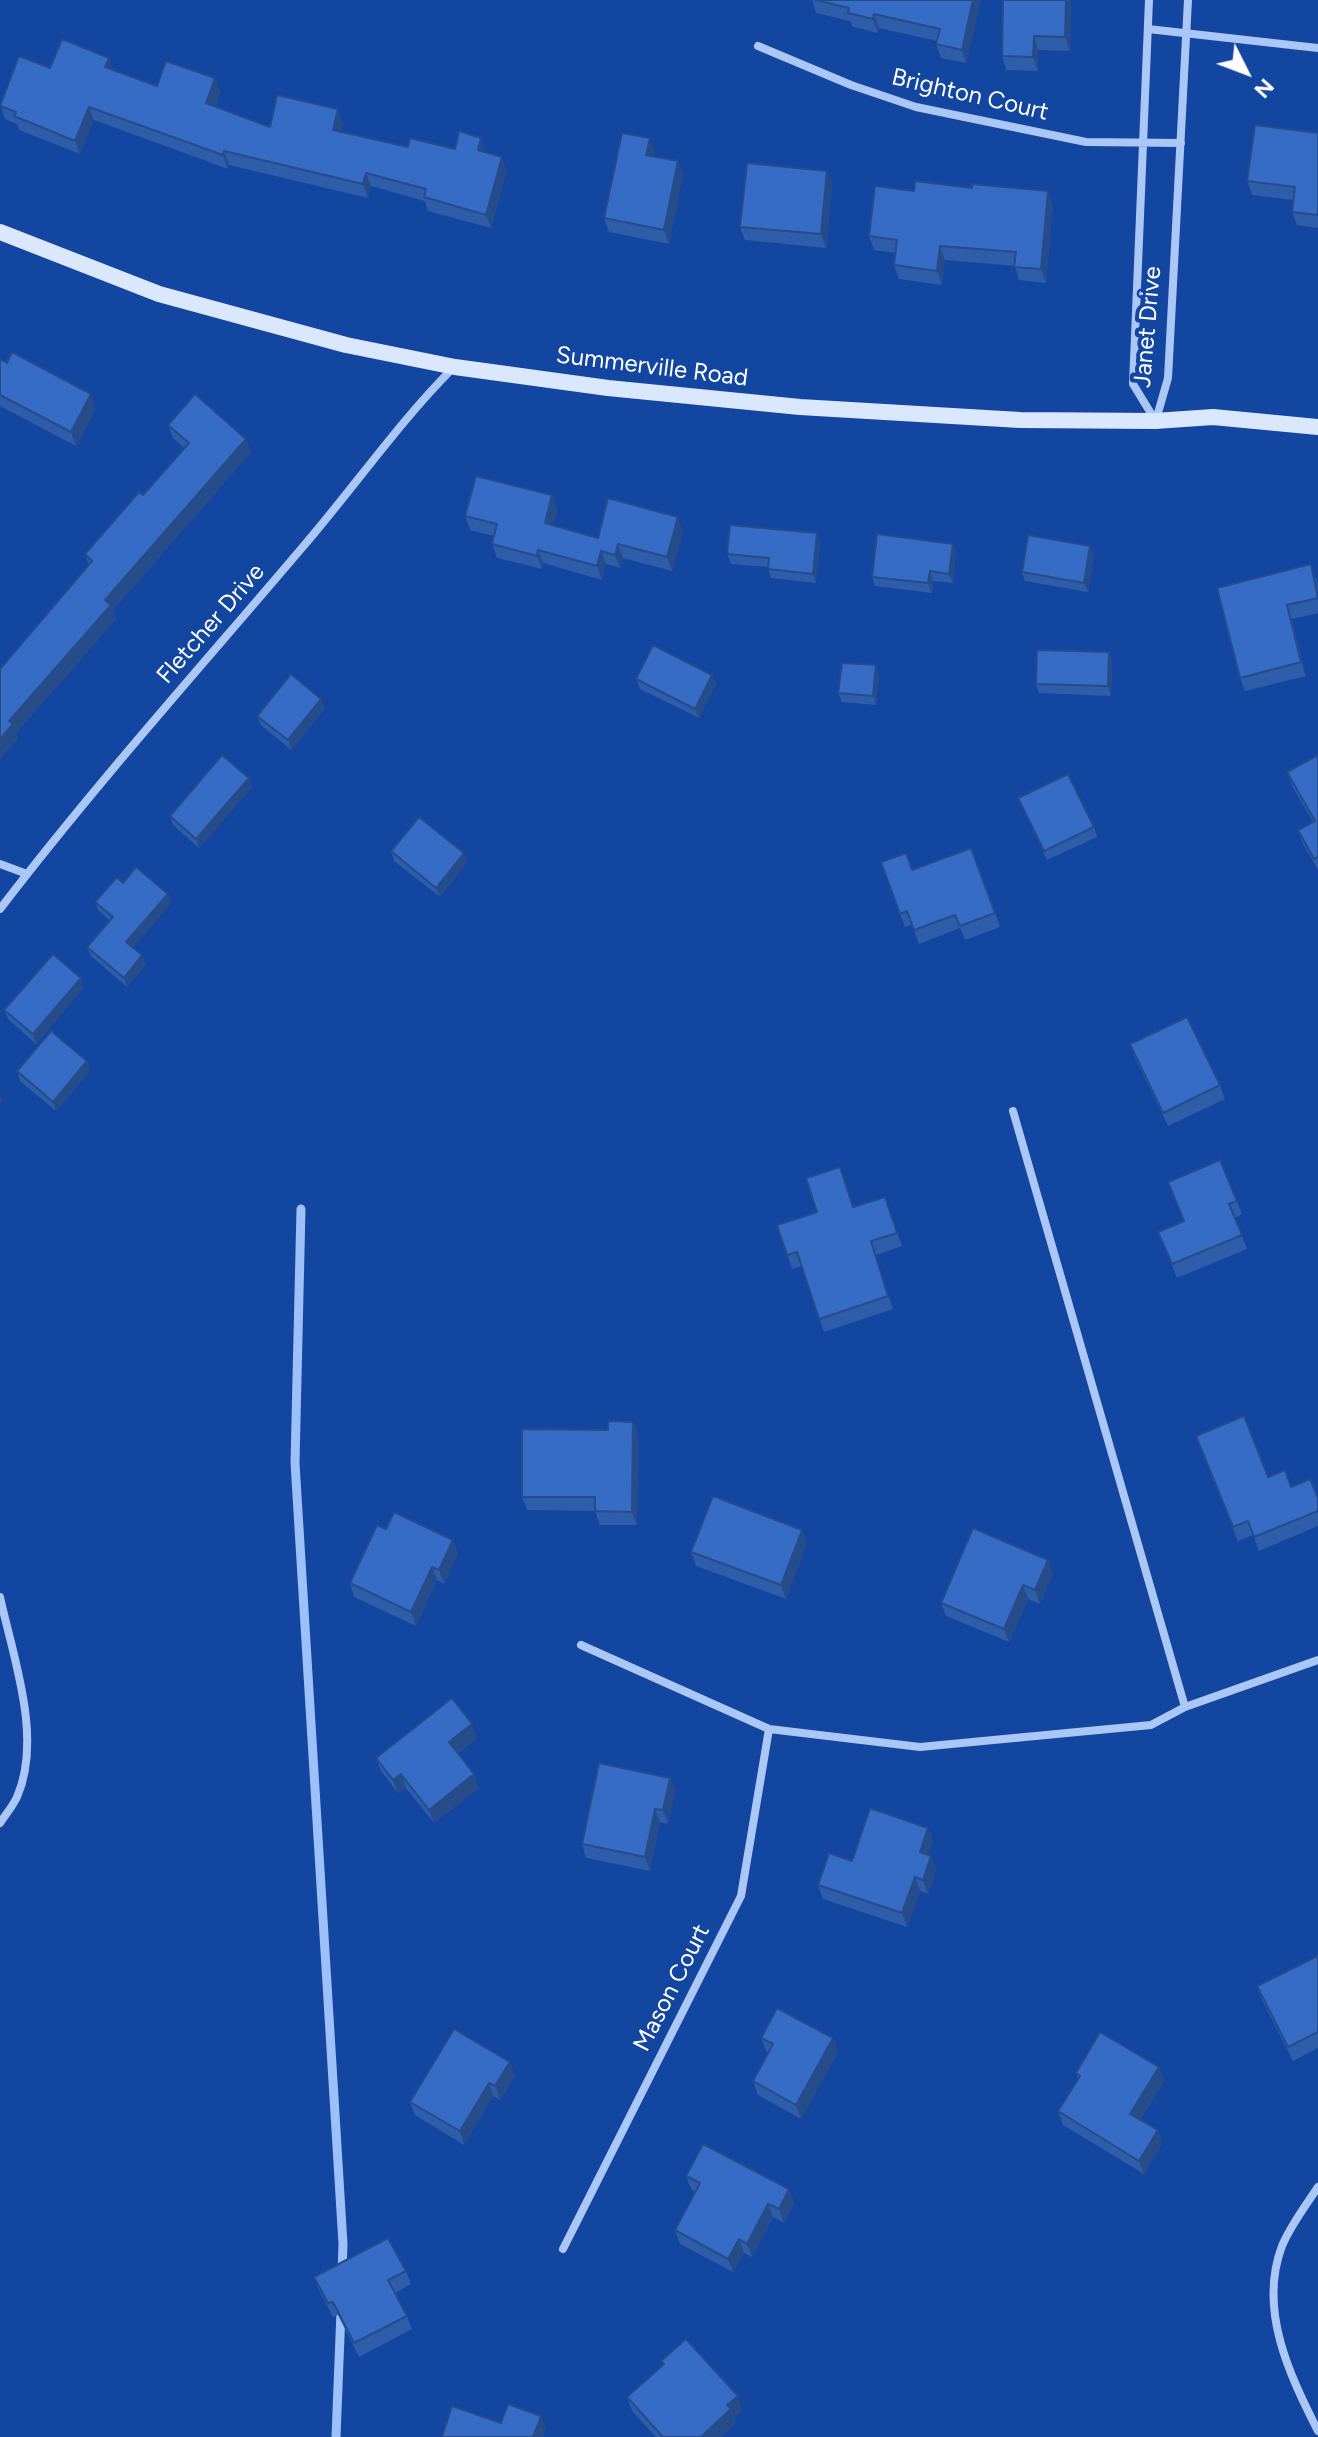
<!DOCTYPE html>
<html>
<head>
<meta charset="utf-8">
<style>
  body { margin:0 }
  #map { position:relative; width:1318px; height:2437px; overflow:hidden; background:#1246a0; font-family:Figtree,sans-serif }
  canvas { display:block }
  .north { position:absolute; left:1206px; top:32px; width:80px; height:80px; -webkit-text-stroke:6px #1246a0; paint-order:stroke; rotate:132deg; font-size:22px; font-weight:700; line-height:32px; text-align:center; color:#fff }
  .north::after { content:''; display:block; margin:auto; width:28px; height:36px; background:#fff; clip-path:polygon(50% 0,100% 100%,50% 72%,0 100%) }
</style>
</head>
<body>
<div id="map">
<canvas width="1318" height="2437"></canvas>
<div class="north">N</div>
</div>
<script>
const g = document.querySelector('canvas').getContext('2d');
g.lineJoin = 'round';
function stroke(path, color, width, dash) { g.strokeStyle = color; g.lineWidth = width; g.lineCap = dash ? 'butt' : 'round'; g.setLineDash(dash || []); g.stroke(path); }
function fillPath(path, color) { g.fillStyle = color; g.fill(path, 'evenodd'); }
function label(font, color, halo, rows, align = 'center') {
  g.font = font + ' Figtree,sans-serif'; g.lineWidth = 8; g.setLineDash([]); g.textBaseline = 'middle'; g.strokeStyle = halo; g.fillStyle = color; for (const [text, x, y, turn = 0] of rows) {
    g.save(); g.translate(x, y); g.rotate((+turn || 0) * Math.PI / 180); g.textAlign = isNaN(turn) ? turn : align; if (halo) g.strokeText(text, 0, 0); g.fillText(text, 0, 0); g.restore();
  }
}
stroke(new Path2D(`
  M 301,1209 L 295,1463 L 343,2244 L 342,2272
  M 336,2437 L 341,2311`), '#9cc0f8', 9);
stroke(new Path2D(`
  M 1149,0 L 1133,384 L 1155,420
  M 1148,29 L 1318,48
  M 758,46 L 851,85 L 916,107 L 1086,142 L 1181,143
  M 1156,420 L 1168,378 L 1188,0
  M 0,864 L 27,874
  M 0,909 C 95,785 200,668 301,549 C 353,489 398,423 454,367
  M 1013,1111 L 1185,1707
  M 0,1597 C 13,1657 43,1738 17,1797 C 13,1806 6,1814 0,1823
  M 581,1645 L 769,1729 L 920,1747 L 1151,1725 L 1185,1707 L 1318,1660
  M 1318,2187 C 1306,2205 1290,2226 1282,2246 C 1258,2309 1289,2374 1318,2431
  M 563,2249 L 741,1896 L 769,1729`), '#aac7f5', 8);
stroke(new Path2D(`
  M 0,232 L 159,294 L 346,345 L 455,367 L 608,388 L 800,407 L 1020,420 L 1155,421 L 1213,417 L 1318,427`), '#dbe7fd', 16);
fillPath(new Path2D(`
  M 812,0 L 981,0 L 966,63 L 941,58 L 936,44 L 937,41 L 879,28 L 878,33 L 853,27 L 850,21 L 816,13 Z
  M 1071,0 L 1070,51 L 1038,50 L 1038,71 L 1006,70 L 1002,56 Z
  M 109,58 L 113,70 L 157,86 L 220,92 L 215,106 L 270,127 L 343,123 L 341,132 L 408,147 L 455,149 L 481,138 L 486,152 L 507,170 L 491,228 L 428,211 L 425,201 L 371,186 L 368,198 L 229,165 L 228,169 L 94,120 L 80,154 L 19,130 L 17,124 L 5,119 L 0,104 L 50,68 Z
  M 1318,133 L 1318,228 L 1297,225 L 1292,212 L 1293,200 L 1252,195 L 1247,181 Z
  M 655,152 L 654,156 L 678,161 L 683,175 L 669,244 L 609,232 L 604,218 Z
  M 827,171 L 832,184 L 826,248 L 745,240 L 740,227 Z
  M 914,191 L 1053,204 L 1046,283 L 1019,280 L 1015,266 L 945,260 L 942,285 L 899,279 L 894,265 L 896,253 L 874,250 L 869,236 Z
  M 0,359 L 96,408 L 76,446 L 0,406 Z
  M 168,425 L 246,439 L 251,452 L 113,610 L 116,619 L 16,733 L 18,738 L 0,758 L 0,669 L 89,565 L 85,554 L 143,495 L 184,448 L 173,438 Z
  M 552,495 L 557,509 L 553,525 L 598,538 L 683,531 L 672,571 L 623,558 L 620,568 L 606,564 L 602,580 L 543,563 L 542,569 L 497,558 L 492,544 L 494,536 L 470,530 L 465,516 Z
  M 820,542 L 816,583 L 771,578 L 768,567 L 731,564 L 727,554 Z
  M 953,544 L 956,553 L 953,583 L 933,581 L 932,593 L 875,586 L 872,577 Z
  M 1094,555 L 1088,592 L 1025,581 L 1022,572 Z
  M 1316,578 L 1318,588 L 1318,613 L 1292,619 L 1306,676 L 1245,691 L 1240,678 L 1217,588 Z
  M 1109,652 L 1112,662 L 1111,696 L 1039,693 L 1036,684 Z
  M 712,675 L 716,684 L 699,718 L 640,689 L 636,679 Z
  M 879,675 L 876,705 L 842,702 L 838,693 Z
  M 325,708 L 291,750 L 261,725 L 257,716 Z
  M 1318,755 L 1318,870 L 1303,844 L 1298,830 L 1313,822 L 1292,786 L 1287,772 Z
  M 249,778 L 252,787 L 199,848 L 173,825 L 170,816 Z
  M 1018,798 L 1094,827 L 1097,837 L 1047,860 Z
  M 391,851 L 467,862 L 440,897 L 394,861 Z
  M 881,862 L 912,870 L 995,913 L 1000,927 L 965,940 L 960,928 L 919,944 L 912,925 L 905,927 Z
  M 123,883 L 168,894 L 171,903 L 133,947 L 142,955 L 146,965 L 127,987 L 91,956 L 87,947 L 110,921 L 99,911 L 95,902 Z
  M 84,987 L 36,1044 L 8,1019 L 4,1010 Z
  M 1130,1044 L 1220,1085 L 1225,1099 L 1168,1126 L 1135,1058 Z
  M 87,1061 L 90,1071 L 56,1111 L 20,1081 L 17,1071 Z
  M 1168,1182 L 1237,1201 L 1242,1214 L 1235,1218 L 1247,1249 L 1177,1278 L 1158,1232 L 1184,1221 Z
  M 885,1197 L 902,1246 L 876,1255 L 893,1309 L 824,1332 L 802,1266 L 792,1269 L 777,1225 L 854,1207 Z
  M 633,1422 L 638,1435 L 637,1525 L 600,1525 L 595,1511 L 527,1510 L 522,1497 L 608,1430 Z
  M 1201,1450 L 1318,1498 L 1318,1526 L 1259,1551 L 1253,1535 L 1238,1541 Z
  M 386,1529 L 453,1540 L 458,1553 L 444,1584 L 437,1580 L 416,1626 L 354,1597 L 350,1583 Z
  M 807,1543 L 786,1599 L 696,1566 L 691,1552 Z
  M 1048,1560 L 1053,1574 L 1040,1604 L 1028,1599 L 1009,1642 L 946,1616 L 941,1603 Z
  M 477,1738 L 458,1753 L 479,1788 L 434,1823 L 406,1788 L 398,1793 L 381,1771 L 376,1758 Z
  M 670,1778 L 675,1791 L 668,1824 L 660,1822 L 650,1871 L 586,1858 L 582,1844 Z
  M 928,1828 L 933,1841 L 928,1855 L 931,1856 L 936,1870 L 928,1894 L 920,1891 L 907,1927 L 823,1899 L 818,1885 L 852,1861 Z
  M 1318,1956 L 1318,2048 L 1293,2061 L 1262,2000 L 1257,1986 Z
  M 761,2038 L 833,2038 L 838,2052 L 801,2119 L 758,2095 L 753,2081 L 769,2053 L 766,2051 Z
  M 510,2062 L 515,2076 L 500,2100 L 493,2096 L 464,2145 L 415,2115 L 410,2102 Z
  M 1159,2067 L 1164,2081 L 1140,2120 L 1158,2130 L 1162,2144 L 1144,2174 L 1063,2125 L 1058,2111 L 1078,2079 L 1076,2073 Z
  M 686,2176 L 789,2189 L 794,2203 L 784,2223 L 773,2217 L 752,2257 L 744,2253 L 733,2272 L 680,2244 L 675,2230 L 695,2192 L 691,2189 Z
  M 406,2271 L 411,2284 L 395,2293 L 407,2316 L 412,2329 L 359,2357 L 338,2315 L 333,2317 L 319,2290 L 314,2277 Z
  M 661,2361 L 743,2410 L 734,2417 L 736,2423 L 721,2437 L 656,2437 L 632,2411 L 627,2397 L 663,2366 Z`), '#2e5da9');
fillPath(new Path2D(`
  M 973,0 L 981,0 L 966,63 L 962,50 Z
  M 1066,0 L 1071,0 L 1070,51 L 1065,37 Z
  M 874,14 L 879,28 L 878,33 L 873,19 Z
  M 1034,36 L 1038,50 L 1038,71 L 1033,57 Z
  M 109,58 L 114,72 L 105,67 Z
  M 215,78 L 220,92 L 211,116 L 206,103 Z
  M 89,107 L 94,120 L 80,154 L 75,141 Z
  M 338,109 L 343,123 L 338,144 L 333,130 Z
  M 481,138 L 486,151 L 483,163 L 478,150 Z
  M 650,138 L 655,152 L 651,168 L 646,155 Z
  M 224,151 L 229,165 L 228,169 L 223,155 Z
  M 502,157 L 507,170 L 491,228 L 486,215 Z
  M 678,161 L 683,175 L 669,244 L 664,230 Z
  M 827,171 L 832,184 L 826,248 L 821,234 Z
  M 366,173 L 371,186 L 368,198 L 363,184 Z
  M 1048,191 L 1053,204 L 1046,283 L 1041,269 Z
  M 940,246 L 945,260 L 942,285 L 937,271 Z
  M 91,394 L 96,408 L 76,446 L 71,432 Z
  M 246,439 L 251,452 L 113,610 L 116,619 L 16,733 L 18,738 L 0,758 L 0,739 L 9,721 L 105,600 Z
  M 552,495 L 557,509 L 550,537 L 545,523 Z
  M 678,517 L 683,531 L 672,571 L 667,557 Z
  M 817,533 L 820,542 L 816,583 L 813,574 Z
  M 618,544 L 623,558 L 620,568 L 615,555 Z
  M 953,544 L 956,553 L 953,583 L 949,574 Z
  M 1090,546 L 1094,555 L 1088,592 L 1084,583 Z
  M 538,550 L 543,563 L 542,569 L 537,556 Z
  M 601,551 L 606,564 L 602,580 L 597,566 Z
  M 930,571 L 933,581 L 932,593 L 928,583 Z
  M 1287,605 L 1292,619 L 1306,676 L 1301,662 Z
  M 1109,652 L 1112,662 L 1111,696 L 1108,686 Z
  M 876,665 L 879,675 L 876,705 L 873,696 Z
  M 712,675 L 716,684 L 699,718 L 695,709 Z
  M 321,699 L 325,708 L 291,750 L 288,740 Z
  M 249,778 L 252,787 L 199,848 L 196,839 Z
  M 464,853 L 467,862 L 440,897 L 436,888 Z
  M 168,894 L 171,903 L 130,951 L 126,942 Z
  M 142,955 L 146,965 L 127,987 L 124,978 Z
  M 81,978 L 84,987 L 36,1044 L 33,1034 Z
  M 87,1061 L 90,1071 L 56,1111 L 53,1102 Z
  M 0,1092 L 3,1101 L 0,1105 Z
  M 633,1422 L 638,1435 L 637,1525 L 632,1512 Z
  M 802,1530 L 807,1543 L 786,1599 L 781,1585 Z
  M 453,1540 L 458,1553 L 444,1584 L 439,1570 Z
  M 1048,1560 L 1053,1574 L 1040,1604 L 1035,1590 Z
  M 432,1567 L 437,1580 L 416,1626 L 411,1612 Z
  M 1023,1585 L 1028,1599 L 1009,1642 L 1004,1629 Z
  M 472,1724 L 477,1738 L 454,1755 L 449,1742 Z
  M 401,1774 L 406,1788 L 398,1793 L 393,1780 Z
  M 474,1774 L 479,1788 L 434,1823 L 429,1810 Z
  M 670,1778 L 675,1791 L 668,1824 L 663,1810 Z
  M 655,1809 L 660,1822 L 650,1871 L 645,1857 Z
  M 928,1828 L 933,1841 L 925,1866 L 920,1852 Z
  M 931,1856 L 936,1870 L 928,1894 L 923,1880 Z
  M 915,1877 L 920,1891 L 907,1927 L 902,1913 Z
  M 833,2038 L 838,2052 L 801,2119 L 796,2105 Z
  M 510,2062 L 515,2076 L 500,2100 L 495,2086 Z
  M 1159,2067 L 1164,2081 L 1135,2128 L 1130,2114 Z
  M 489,2083 L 493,2096 L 464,2145 L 460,2131 Z
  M 1158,2130 L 1162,2144 L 1144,2174 L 1139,2161 Z
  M 789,2189 L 794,2203 L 784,2223 L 779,2209 Z
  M 768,2204 L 773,2217 L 752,2257 L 747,2244 Z
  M 739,2239 L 744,2253 L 733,2272 L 728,2259 Z
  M 738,2396 L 743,2410 L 734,2417 L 736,2423 L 721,2437 L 701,2437 L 727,2405 Z
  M 541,2416 L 546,2429 L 543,2437 L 533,2437 Z`), '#264c8a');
const building = new Path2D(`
  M 816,0 L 973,0 L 962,50 L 936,44 L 940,29 L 874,14 L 873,19 L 848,13 L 849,8 Z
  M 1003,0 L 1066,0 L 1065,37 L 1034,36 L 1033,57 L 1002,56 Z
  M 62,39 L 109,58 L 105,67 L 157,86 L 166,61 L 215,78 L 206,103 L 270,127 L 277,95 L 338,109 L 333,130 L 408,147 L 410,138 L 455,149 L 459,131 L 481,138 L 478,150 L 502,157 L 486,215 L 424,197 L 426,189 L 366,173 L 363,184 L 224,151 L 223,155 L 89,107 L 75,141 L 14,116 L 16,112 L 0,106 L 19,56 L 50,68 Z
  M 1255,125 L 1318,133 L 1318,215 L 1292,212 L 1295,187 L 1247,181 Z
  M 622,133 L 650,138 L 646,155 L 678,161 L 664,230 L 604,218 Z
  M 747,163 L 827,171 L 821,234 L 740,227 Z
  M 915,181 L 972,188 L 972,184 L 1048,191 L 1041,269 L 1014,267 L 1016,252 L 940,246 L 937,271 L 894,265 L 897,240 L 869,236 L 875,186 L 914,191 Z
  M 12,352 L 91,394 L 71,432 L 0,395 L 0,359 L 7,363 Z
  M 195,394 L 246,439 L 105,600 L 111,605 L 9,721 L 13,724 L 0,739 L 0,669 L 92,561 L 85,554 L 139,492 L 143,495 L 189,443 L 168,425 Z
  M 476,476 L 552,495 L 545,523 L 598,538 L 608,498 L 678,517 L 667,557 L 618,544 L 615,555 L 601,551 L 597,566 L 538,550 L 537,556 L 492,544 L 497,524 L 465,516 Z
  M 730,525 L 817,533 L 813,574 L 768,569 L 769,558 L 727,554 Z
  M 877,534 L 953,544 L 949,574 L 930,571 L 928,583 L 872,577 Z
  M 1028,535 L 1090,546 L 1084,583 L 1022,572 Z
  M 1311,564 L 1318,598 L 1287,605 L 1301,662 L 1240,678 L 1217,588 Z
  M 653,645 L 712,675 L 695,709 L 636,679 Z
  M 1037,650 L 1109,652 L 1108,686 L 1036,684 Z
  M 842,663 L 876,665 L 873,696 L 838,693 Z
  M 291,674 L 321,699 L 288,740 L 257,716 Z
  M 222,755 L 249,778 L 196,839 L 170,816 Z
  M 1318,755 L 1318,857 L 1314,859 L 1298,830 L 1315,821 L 1287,772 Z
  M 1068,774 L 1094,827 L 1044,851 L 1018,798 Z
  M 419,817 L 464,853 L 436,888 L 391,851 Z
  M 971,848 L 995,913 L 960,926 L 955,915 L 914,930 L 907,911 L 900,914 L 881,862 L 906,853 L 912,870 Z
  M 136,867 L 168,894 L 126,942 L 142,955 L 124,978 L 87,947 L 113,917 L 95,902 L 117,877 L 123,883 Z
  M 53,954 L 81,978 L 33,1034 L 4,1010 Z
  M 1187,1017 L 1220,1085 L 1163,1113 L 1130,1044 Z
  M 51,1031 L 87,1061 L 53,1102 L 17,1071 Z
  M 1220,1160 L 1237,1201 L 1229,1204 L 1242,1235 L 1172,1264 L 1158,1232 L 1184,1221 L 1168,1182 Z
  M 840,1167 L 853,1207 L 885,1197 L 897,1233 L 871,1241 L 888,1296 L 819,1319 L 797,1252 L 787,1255 L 777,1225 L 817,1212 L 806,1178 Z
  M 1244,1416 L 1268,1477 L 1285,1470 L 1291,1487 L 1310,1479 L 1318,1498 L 1318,1511 L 1254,1537 L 1248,1521 L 1233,1527 L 1196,1436 Z
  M 608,1421 L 633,1422 L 632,1512 L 595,1511 L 595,1497 L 522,1497 L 522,1429 L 608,1430 Z
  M 713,1496 L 802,1530 L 781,1585 L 691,1552 Z
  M 394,1512 L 453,1540 L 439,1570 L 432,1567 L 411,1612 L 350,1583 L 377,1525 L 386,1529 Z
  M 973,1528 L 1048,1560 L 1035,1590 L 1023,1585 L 1004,1629 L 941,1603 Z
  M 452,1698 L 472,1724 L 449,1742 L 474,1774 L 429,1810 L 401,1774 L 393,1780 L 376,1758 Z
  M 599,1763 L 670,1778 L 663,1810 L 655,1809 L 645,1857 L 582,1844 Z
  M 870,1808 L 928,1828 L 920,1852 L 931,1856 L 923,1880 L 915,1877 L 902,1913 L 818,1885 L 829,1853 L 852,1861 Z
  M 1318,1956 L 1318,2032 L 1288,2047 L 1257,1986 Z
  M 777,2008 L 833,2038 L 796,2105 L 753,2081 L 773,2044 L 761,2038 Z
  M 454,2029 L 510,2062 L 495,2086 L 489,2083 L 460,2131 L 410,2102 Z
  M 1100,2032 L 1159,2067 L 1130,2114 L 1158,2130 L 1139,2161 L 1058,2111 L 1080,2076 L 1076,2073 Z
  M 703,2144 L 789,2189 L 779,2209 L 768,2204 L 747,2244 L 739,2239 L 728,2259 L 675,2230 L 700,2183 L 686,2176 Z
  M 388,2238 L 406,2271 L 388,2280 L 407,2316 L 354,2343 L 333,2302 L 328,2303 L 314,2277 Z
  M 686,2339 L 738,2396 L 727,2405 L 731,2409 L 701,2437 L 663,2437 L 627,2397 L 664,2364 L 661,2361 Z
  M 508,2404 L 541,2416 L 533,2437 L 442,2437 L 452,2406 L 501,2423 Z`);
fillPath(building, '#366cc5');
stroke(building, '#264c8a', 2);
label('24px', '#fff', '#1246a0', [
  ["Brighton Court",970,95,13],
  ["Janet Drive",1148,327,-85],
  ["Summerville Road",652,367,7],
  ["Fletcher Drive",211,624,-49],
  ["Mason Court",672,1988,-63]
]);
</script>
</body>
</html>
